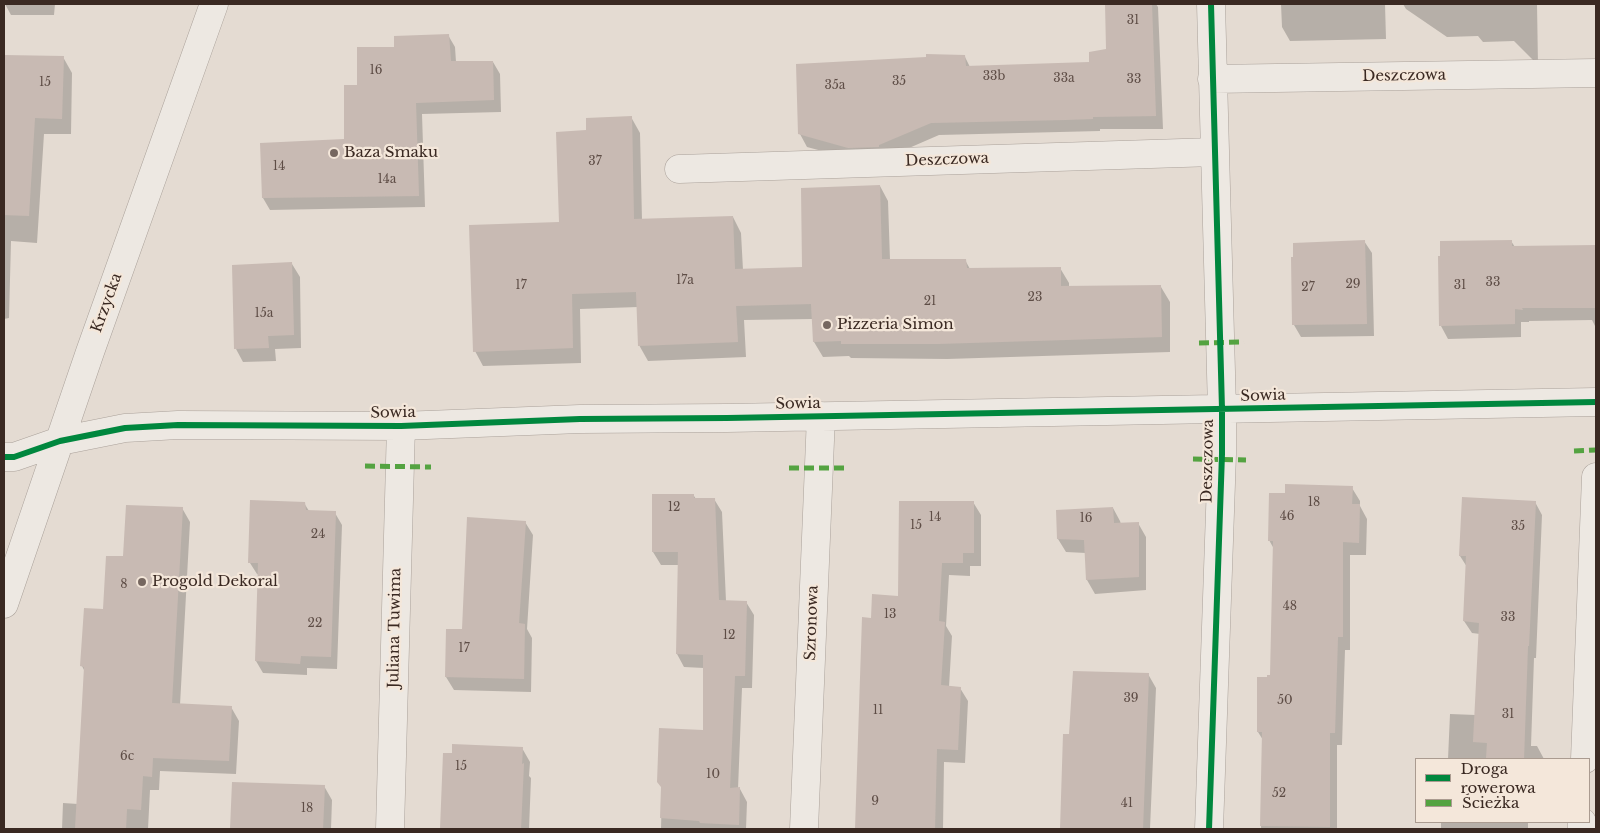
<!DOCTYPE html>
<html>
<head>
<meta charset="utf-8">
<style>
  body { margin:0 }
  #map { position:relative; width:1600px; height:833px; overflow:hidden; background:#e4dbd2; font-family:"Libre Baskerville",serif }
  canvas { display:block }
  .frame { position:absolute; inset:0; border:5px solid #3a2922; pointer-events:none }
  .legend { position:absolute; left:1415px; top:758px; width:175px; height:65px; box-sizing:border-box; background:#f4e7da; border:1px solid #aa9b90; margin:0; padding:6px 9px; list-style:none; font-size:15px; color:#3a2922 }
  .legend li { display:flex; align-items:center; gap:10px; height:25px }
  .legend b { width:25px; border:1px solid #aa9b90 }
</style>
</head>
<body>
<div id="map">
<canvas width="1600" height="833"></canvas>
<div class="frame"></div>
<ul class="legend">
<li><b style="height:6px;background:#00873e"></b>Droga rowerowa</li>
<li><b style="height:6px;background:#54a341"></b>Ścieżka</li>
</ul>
</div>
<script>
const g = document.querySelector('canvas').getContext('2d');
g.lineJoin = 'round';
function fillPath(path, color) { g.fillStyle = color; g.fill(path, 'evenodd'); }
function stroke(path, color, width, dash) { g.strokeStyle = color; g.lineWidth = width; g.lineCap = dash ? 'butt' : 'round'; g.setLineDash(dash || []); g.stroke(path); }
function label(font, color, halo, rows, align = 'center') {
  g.font = font + ' "Libre Baskerville",serif'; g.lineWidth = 4.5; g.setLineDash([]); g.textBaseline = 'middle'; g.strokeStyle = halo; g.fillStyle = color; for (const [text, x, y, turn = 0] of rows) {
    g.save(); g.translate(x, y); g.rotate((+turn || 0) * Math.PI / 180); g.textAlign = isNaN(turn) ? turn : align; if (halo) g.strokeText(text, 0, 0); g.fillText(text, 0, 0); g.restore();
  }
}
fillPath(new Path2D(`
  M 5,4 L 86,4 L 55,4 L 54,15 L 11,15 Z
  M 1107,4 L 1156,4 L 1158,7 L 1163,129 L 1100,129 L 1100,131 L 939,135 L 886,158 L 856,160 L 807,147 L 800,134 L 965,57 L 970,67 L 1090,63 L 1108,50 Z
  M 1281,4 L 1385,4 L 1386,39 L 1290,41 L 1282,27 Z
  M 1403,4 L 1537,4 L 1538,65 L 1514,41 L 1483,42 L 1478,36 L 1447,37 L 1406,9 Z
  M 448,35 L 455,47 L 456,62 L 493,62 L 500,74 L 501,112 L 422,114 L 425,207 L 270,210 L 263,198 L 261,144 L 345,140 L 358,86 L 395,48 Z
  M 4,56 L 63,57 L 72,73 L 71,134 L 44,134 L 37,243 L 11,241 L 9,318 L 4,319 Z
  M 631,117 L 640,133 L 642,220 L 733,217 L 741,233 L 743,270 L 804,268 L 880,186 L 888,201 L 890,260 L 965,260 L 970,269 L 1060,268 L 1069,283 L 1069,287 L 1161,287 L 1170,302 L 1170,352 L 947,359 L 851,358 L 849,356 L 823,357 L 814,342 L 813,319 L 744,320 L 746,357 L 648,361 L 639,345 L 638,307 L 580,309 L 581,363 L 483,366 L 475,351 L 560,223 L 587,132 Z
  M 1364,241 L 1372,253 L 1374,336 L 1301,337 L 1294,325 Z
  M 1511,241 L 1515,247 L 1596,246 L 1596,328 L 1592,320 L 1529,321 L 1529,322 L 1521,322 L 1521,337 L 1448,339 L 1441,326 Z
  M 292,264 L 300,277 L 301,348 L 275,349 L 276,361 L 243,362 L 236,349 Z
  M 1352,488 L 1360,501 L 1360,506 L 1367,519 L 1366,555 L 1350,555 L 1350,650 L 1345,650 L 1342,745 L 1337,745 L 1337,829 L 1261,829 L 1263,740 L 1258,732 L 1272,677 L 1274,549 L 1269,540 L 1286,494 Z
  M 694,496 L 696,499 L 714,499 L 722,512 L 726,601 L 746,602 L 754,615 L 752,688 L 742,688 L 738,789 L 740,789 L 747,802 L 746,829 L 661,829 L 662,788 L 704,731 L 704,668 L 684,667 L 677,654 L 679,565 L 661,565 L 653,552 Z
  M 973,502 L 981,515 L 981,566 L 970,566 L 970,576 L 949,575 L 946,626 L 952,636 L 949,687 L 960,688 L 968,701 L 965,763 L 944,762 L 943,829 L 856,829 L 864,618 L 872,619 L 900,597 Z
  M 1535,502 L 1542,515 L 1536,658 L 1534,658 L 1531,746 L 1537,746 L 1544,759 L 1448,759 L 1450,714 L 1476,715 L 1480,634 L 1472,633 L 1464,621 L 1467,567 L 1460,556 Z
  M 304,503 L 309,511 L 335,513 L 342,525 L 337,669 L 307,668 L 307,675 L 263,673 L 256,661 L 259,575 L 257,574 L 250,563 Z
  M 182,508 L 190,522 L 180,705 L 231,707 L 239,721 L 236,774 L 160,771 L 159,790 L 150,790 L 148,829 L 62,829 L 63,803 L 78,804 L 85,672 L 82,666 L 124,558 Z
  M 1113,508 L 1120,521 L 1121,524 L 1138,523 L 1146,537 L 1146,590 L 1095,594 L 1087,580 L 1086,553 L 1066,552 L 1058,539 Z
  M 525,522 L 533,535 L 527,629 L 532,638 L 531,692 L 454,690 L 446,677 L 464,631 Z
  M 1148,674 L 1156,688 L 1150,829 L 1062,829 L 1065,735 L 1070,736 Z
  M 522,748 L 530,762 L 529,776 L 531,778 L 529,829 L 441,829 L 444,754 Z
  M 233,783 L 324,786 L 332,800 L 331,829 L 231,829 Z
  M 1441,822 L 1528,822 L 1528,829 L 1441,829 Z`), '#0003');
fillPath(new Path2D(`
  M 1105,4 L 1152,4 L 1156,116 L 1093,117 L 1093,119 L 1065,120 L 931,123 L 879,145 L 879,147 L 848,148 L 798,134 L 796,64 L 926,57 L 926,54 L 965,55 L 966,66 L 1089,62 L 1089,52 L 1106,49 Z
  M 449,34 L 451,61 L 493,61 L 494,100 L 416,103 L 419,196 L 262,198 L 260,143 L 344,139 L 344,85 L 357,85 L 357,47 L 394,47 L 394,36 Z
  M 4,55 L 64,56 L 62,119 L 35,118 L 29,216 L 4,215 Z
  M 632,116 L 634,219 L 733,216 L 735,269 L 802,267 L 801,188 L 880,185 L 882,259 L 966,259 L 967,268 L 1061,267 L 1061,286 L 1161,285 L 1162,337 L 937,344 L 841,344 L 841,341 L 813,342 L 811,304 L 736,306 L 738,342 L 638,346 L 636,292 L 572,294 L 573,348 L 473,352 L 469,225 L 559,222 L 556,132 L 586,130 L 586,118 Z
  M 1365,240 L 1367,324 L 1292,325 L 1291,257 L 1293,257 L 1293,243 Z
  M 1512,240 L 1512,246 L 1596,245 L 1596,308 L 1522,308 L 1523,310 L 1515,309 L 1515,324 L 1439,326 L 1438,256 L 1440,256 L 1440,241 Z
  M 292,262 L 294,335 L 268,336 L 269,348 L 234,349 L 232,265 Z
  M 1285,484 L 1353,486 L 1352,504 L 1360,504 L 1359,543 L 1343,542 L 1343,637 L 1338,637 L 1335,733 L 1330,733 L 1330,827 L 1260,826 L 1262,732 L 1257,732 L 1257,677 L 1267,677 L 1267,675 L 1270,675 L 1273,541 L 1268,541 L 1269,493 L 1285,493 Z
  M 652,494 L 694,494 L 694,498 L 715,498 L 719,600 L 747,601 L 745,676 L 735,676 L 730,788 L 740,787 L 739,825 L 700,823 L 699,821 L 660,818 L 661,787 L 657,782 L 659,728 L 703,730 L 703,655 L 676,654 L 678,552 L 652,552 Z
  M 1462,497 L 1536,501 L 1529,646 L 1528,646 L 1524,759 L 1486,759 L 1487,743 L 1473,742 L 1479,623 L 1463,621 L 1466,556 L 1459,556 Z
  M 250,500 L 305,502 L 306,510 L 336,511 L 331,657 L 301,656 L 300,664 L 255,661 L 258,563 L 248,563 Z
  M 899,501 L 974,501 L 974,553 L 963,553 L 963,563 L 942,563 L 939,621 L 945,622 L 941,685 L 961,687 L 958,750 L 937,749 L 935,829 L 855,829 L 862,617 L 871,618 L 872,594 L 898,596 Z
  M 126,505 L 183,507 L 172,703 L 232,706 L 229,761 L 153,758 L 152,777 L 143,776 L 141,810 L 127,809 L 126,829 L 75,829 L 84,667 L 80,666 L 84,608 L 103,609 L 106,556 L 123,556 Z
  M 1113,507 L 1114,523 L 1139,522 L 1139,577 L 1086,580 L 1084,540 L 1057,539 L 1056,510 Z
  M 467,517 L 526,521 L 519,623 L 525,624 L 524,679 L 445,677 L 446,629 L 462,629 Z
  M 1073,671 L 1149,673 L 1143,829 L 1060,829 L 1063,734 L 1069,734 Z
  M 452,744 L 523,747 L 522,764 L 524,763 L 521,829 L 440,829 L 443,753 L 452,753 Z
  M 232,782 L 325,785 L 323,829 L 230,829 Z`), '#c8bab3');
const minor = new Path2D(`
  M 1212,79 L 1596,73
  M 679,169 L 1214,152
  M 4,457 L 14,457 L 60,441 L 125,428 L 178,425 L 401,426 L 580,419 L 727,418 L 1596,402
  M 4,604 L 90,352 L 214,4
  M 1585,759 L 1596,477
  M 390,829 L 401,426
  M 804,829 L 821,416
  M 1209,829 L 1222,454 L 1222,409 L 1211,4
  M 1582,829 L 1582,822`);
stroke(minor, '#aaa19a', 29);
stroke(minor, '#ede8e2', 28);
stroke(new Path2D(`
  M 1199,343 L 1244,342
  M 1574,451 L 1596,450
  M 1193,459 L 1246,460
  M 365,466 L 431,467
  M 789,468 L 847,468`), '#54a341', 5, [10, 5]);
stroke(new Path2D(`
  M 4,457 L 14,457 L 60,441 L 125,428 L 178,425 L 401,426 L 580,419 L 727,418 L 1596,402
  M 1209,829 L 1222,454 L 1222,409 L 1211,4`), '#00873e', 6);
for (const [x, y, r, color] of [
  [334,153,5,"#766760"],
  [827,325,5,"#766760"],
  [142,582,5,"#766760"]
]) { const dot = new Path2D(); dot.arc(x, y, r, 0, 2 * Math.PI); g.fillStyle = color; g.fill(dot); stroke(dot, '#f4e7da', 2); }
label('12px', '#5e4d46', null, [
  ["31",1133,21],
  ["16",376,71],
  ["33b",994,77],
  ["33a",1064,79],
  ["33",1134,80],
  ["35",899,82],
  ["15",45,83],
  ["35a",835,86],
  ["37",595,162],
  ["14",279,167],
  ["14a",387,180],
  ["17a",685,281],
  ["33",1493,283],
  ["29",1353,285],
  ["17",521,286],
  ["31",1460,286],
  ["27",1308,288],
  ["23",1035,298],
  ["21",930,302],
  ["15a",264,314],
  ["18",1314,503],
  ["12",674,508],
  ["46",1287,517],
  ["14",935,518],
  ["16",1086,519],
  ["15",916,526],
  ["35",1518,527],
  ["24",318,535],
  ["8",124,585],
  ["48",1290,607],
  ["13",890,615],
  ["33",1508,618],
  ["22",315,624],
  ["12",729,636],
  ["17",464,649],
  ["39",1131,699],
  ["50",1285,701],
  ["11",878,711],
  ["31",1508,715],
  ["6c",127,757],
  ["15",461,767],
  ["10",713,775],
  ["52",1279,794],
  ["9",875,802],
  ["41",1127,804],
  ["18",307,809]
]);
label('15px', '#3a2922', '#f4e7da', [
  ["Deszczowa",1404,76,-1],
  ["Deszczowa",947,160,-2],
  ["Krzycka",107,303,-70],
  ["Sowia",1263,396,-2],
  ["Sowia",798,404,-1],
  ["Sowia",393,413,-1],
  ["Deszczowa",1208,461,-89],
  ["Szronowa",812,623,-88],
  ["Juliana Tuwima",395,628,-89]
]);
label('15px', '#3a2922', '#f4e7da', [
  ["Baza Smaku",344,153],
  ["Pizzeria Simon",837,325],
  ["Progold Dekoral",152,582]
], 'left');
</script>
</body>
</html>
